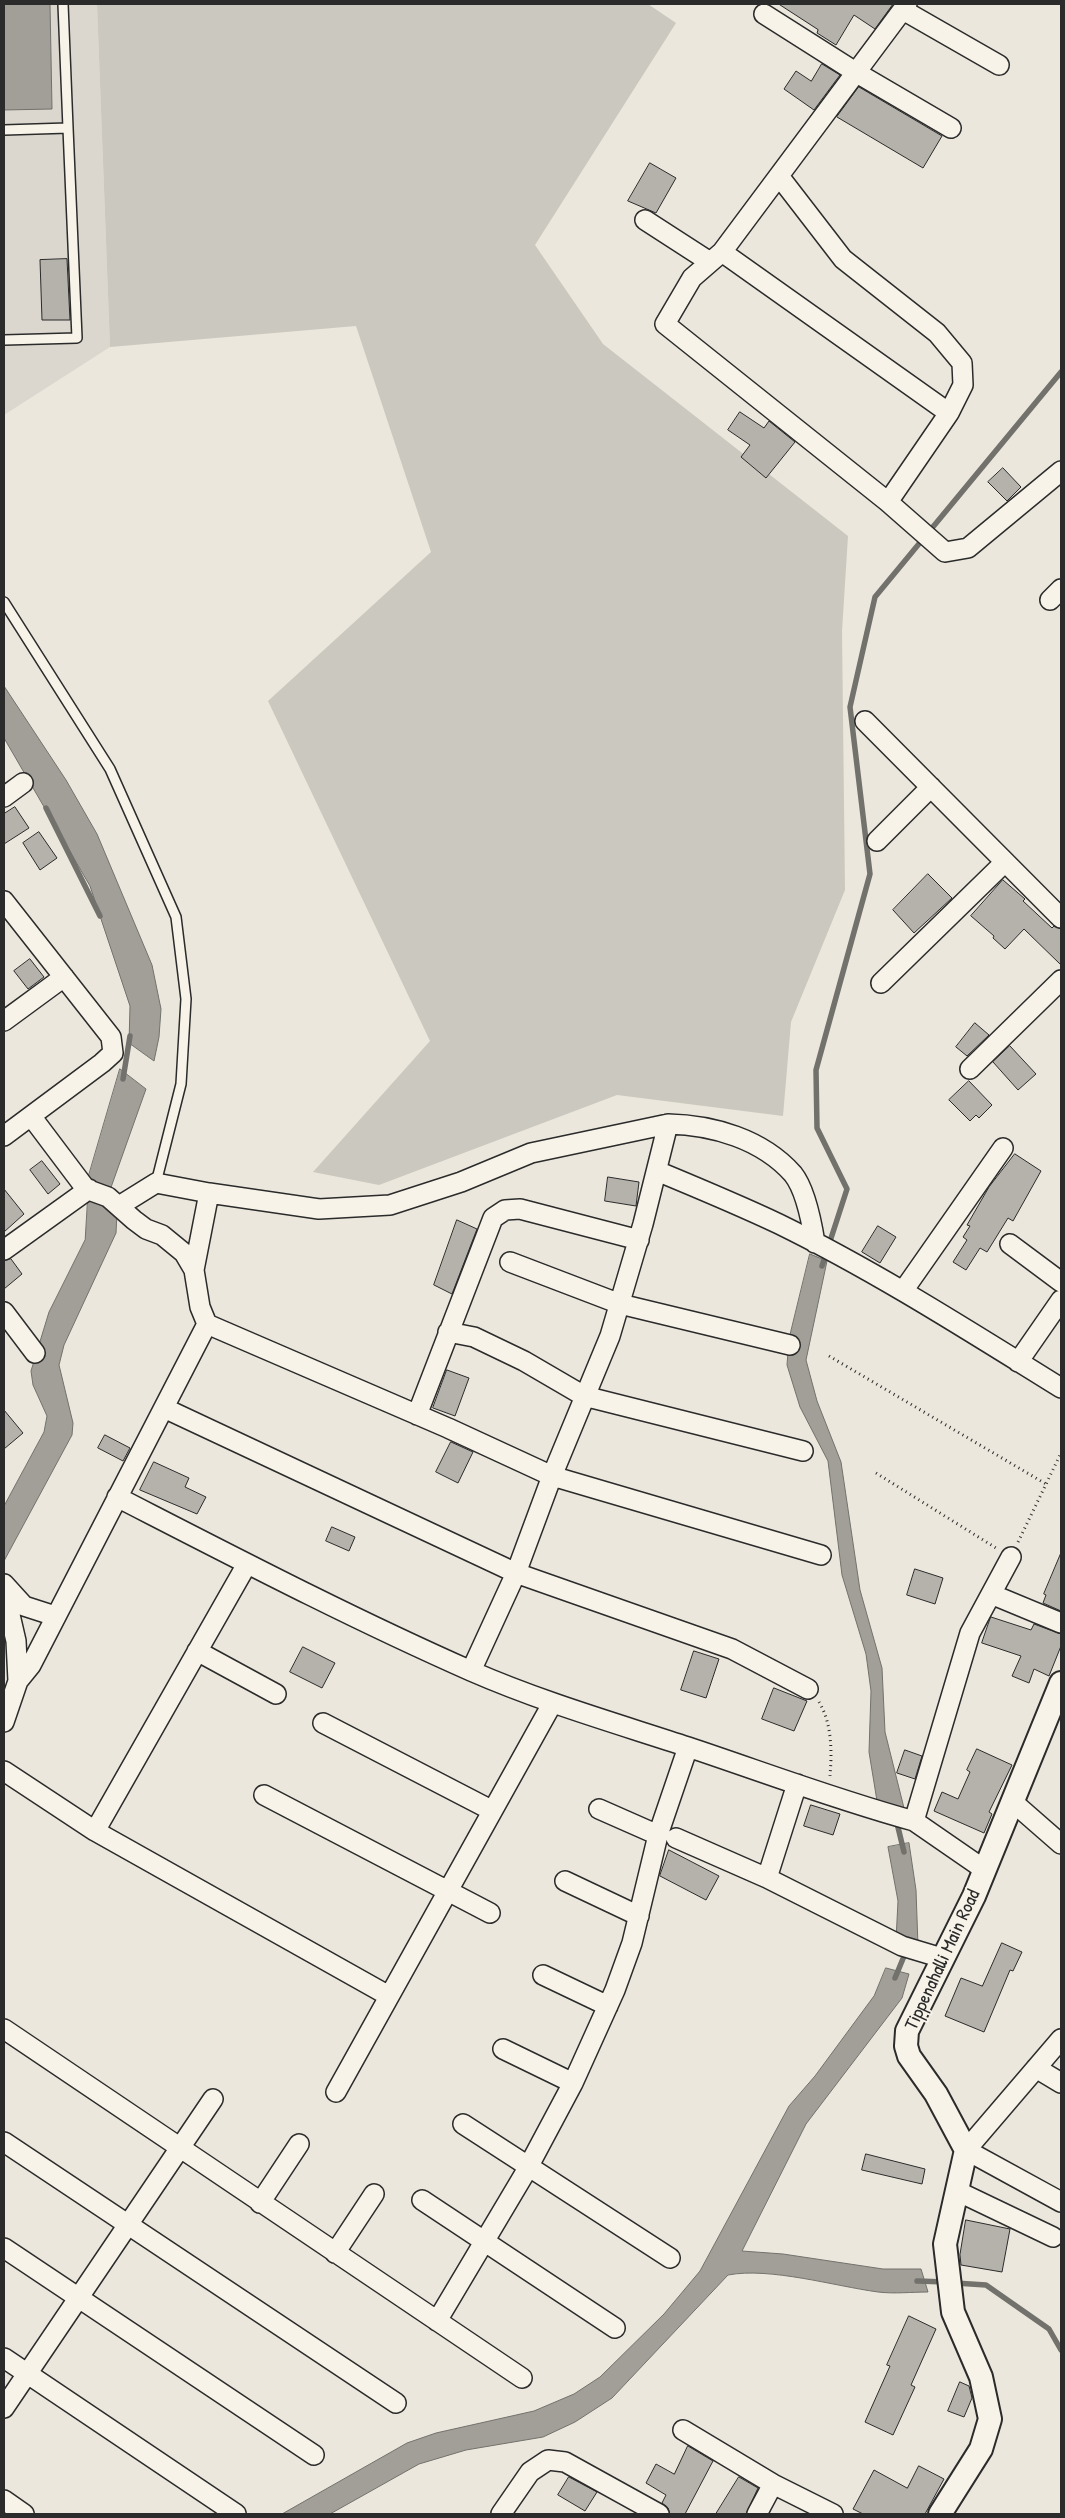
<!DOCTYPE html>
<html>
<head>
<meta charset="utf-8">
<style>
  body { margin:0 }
  #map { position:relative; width:1065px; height:2518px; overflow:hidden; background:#ebe7dd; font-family:"Patrick Hand",sans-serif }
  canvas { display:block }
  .frame { position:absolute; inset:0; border:5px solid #2b2b2b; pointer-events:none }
</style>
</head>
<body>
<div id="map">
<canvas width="1065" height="2518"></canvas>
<div class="frame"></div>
</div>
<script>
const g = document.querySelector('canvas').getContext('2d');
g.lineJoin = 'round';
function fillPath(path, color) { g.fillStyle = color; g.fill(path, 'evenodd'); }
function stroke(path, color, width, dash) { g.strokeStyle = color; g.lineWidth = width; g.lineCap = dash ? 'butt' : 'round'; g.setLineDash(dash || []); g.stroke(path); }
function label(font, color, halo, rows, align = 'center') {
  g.font = font + ' "Patrick Hand",sans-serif'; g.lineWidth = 4; g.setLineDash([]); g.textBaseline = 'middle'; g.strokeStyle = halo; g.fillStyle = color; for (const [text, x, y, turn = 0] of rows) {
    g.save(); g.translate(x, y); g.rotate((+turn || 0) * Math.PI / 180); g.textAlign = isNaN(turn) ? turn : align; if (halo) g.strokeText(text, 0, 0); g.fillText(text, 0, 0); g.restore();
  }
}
fillPath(new Path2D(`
  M 4,4 L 97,4 L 110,347 L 4,415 Z`), '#dbd7ce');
fillPath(new Path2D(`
  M 97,4 L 648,4 L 676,23 L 535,245 L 603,344 L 848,536 L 842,631 L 845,890 L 791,1022 L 783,1116 L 617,1095 L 379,1185 L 313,1172 L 430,1041 L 268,701 L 431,552 L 356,326 L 110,347 Z`), '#cbc8bf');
const water = new Path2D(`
  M 4,4 L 50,4 L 52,109 L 4,110 Z
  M 4,686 L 66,780 L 97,834 L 152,965 L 161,1009 L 159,1037 L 154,1061 L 129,1043 L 130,1006 L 90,886 L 4,738 Z
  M 120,1069 L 146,1089 L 109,1193 L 87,1182 Z
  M 88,1198 L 117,1213 L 116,1233 L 64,1345 L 59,1365 L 73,1423 L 72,1435 L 4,1561 L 4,1506 L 44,1432 L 47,1416 L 33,1385 L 31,1371 L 49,1312 L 85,1240 Z
  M 810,1254 L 827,1261 L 806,1360 L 817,1401 L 841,1462 L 860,1590 L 882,1668 L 885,1732 L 904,1808 L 878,1807 L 869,1752 L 871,1691 L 866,1654 L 842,1575 L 828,1461 L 800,1407 L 787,1365 L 789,1339 Z
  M 909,1843 L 916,1890 L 918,1946 L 896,1940 L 898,1901 L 888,1847 Z
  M 886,1968 L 909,1974 L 902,1998 L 806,2124 L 742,2251 L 783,2254 L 883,2269 L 921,2269 L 928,2292 C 912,2292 894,2294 878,2292 C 834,2286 770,2267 728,2275 L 612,2398 L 575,2422 L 543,2437 L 466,2450 L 419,2464 L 330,2514 L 282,2514 L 407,2443 L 436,2433 L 534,2411 L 574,2394 L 600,2377 L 664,2314 L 700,2271 L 789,2106 L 815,2076 L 874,1996 Z`);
fillPath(water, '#a29f98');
stroke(water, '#72716c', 1);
stroke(new Path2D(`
  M 46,808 L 100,916
  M 123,1079 L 130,1036
  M 822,1266 L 847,1189 L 817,1128 L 816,1070 L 870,874 L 850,707 L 875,597 L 1061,372
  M 896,1819 L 904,1852
  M 895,1978 L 907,1949
  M 917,2281 L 946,2282
  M 955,2283 L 986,2285 L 1049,2329 L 1061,2350`), '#72716c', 5.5);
const building = new Path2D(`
  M 779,4 L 893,4 L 875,29 L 854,15 L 836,45 L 817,33 L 818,30 Z
  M 822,64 L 840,75 L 814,110 L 784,89 L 796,71 L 811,81 Z
  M 859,87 L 942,136 L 923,168 L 837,117 Z
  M 650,163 L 676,178 L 656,213 L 628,201 Z
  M 67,259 L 70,320 L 42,320 L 40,260 Z
  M 740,412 L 764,428 L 769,421 L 795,442 L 766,478 L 741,457 L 750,445 L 728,430 Z
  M 1003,468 L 1021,487 L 1007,501 L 988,482 Z
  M 15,807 L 29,828 L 4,844 L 4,814 Z
  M 39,832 L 57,858 L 40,870 L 23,843 Z
  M 928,874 L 952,898 L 914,933 L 893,910 Z
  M 1003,880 L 1025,899 L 1023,901 L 1052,928 L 1054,926 L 1061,929 L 1061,965 L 1024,929 L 1005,949 L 993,938 L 994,936 L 971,916 Z
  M 30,959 L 44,977 L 28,989 L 14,971 Z
  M 975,1023 L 989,1035 L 967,1056 L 956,1047 Z
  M 1010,1046 L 1036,1074 L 1018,1090 L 993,1062 Z
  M 969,1081 L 992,1105 L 979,1118 L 976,1115 L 970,1121 L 949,1100 Z
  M 1015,1154 L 1041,1171 L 1013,1221 L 1008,1218 L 987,1252 L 980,1248 L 966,1270 L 953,1262 L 967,1240 L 963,1237 L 970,1226 L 967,1225 L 989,1187 Z
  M 42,1161 L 60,1184 L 48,1194 L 30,1170 Z
  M 608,1177 L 639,1182 L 636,1206 L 605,1201 Z
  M 4,1189 L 24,1214 L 4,1232 Z
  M 457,1220 L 477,1229 L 452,1294 L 434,1285 Z
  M 878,1226 L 896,1237 L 880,1263 L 862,1252 Z
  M 11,1259 L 22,1274 L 4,1289 L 4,1261 Z
  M 447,1370 L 469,1378 L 455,1416 L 433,1408 Z
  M 4,1410 L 23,1433 L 4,1449 Z
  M 105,1435 L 130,1448 L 123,1461 L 98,1448 Z
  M 451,1442 L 473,1452 L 458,1483 L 436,1472 Z
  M 154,1462 L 189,1478 L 185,1487 L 206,1497 L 197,1514 L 140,1490 Z
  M 332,1527 L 355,1537 L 349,1551 L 326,1541 Z
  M 1061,1553 L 1061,1611 L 1043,1603 L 1046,1595 L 1044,1594 Z
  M 915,1569 L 943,1578 L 935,1604 L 907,1595 Z
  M 991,1617 L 1031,1630 L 1034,1624 L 1061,1634 L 1061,1646 L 1049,1676 L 1034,1669 L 1029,1683 L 1012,1676 L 1021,1656 L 982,1643 Z
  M 303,1647 L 335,1663 L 322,1688 L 290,1672 Z
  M 694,1651 L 719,1659 L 706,1698 L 681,1690 Z
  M 774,1688 L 807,1701 L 794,1731 L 762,1719 Z
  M 977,1749 L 1012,1765 L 989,1812 L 992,1814 L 984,1833 L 934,1811 L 942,1792 L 958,1799 L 970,1772 L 967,1770 Z
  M 905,1750 L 922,1756 L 915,1779 L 897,1773 Z
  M 811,1805 L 840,1814 L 833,1835 L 804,1826 Z
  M 669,1850 L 719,1876 L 706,1900 L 660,1876 Z
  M 1002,1943 L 1022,1952 L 1013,1971 L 1010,1970 L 984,2032 L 945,2016 L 961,1978 L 982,1986 Z
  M 866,2154 L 925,2169 L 922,2184 L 862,2170 Z
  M 966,2220 L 1010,2229 L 1002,2272 L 961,2265 L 960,2255 Z
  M 909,2316 L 936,2329 L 911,2385 L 915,2387 L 893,2435 L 865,2422 L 890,2366 L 887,2365 Z
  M 960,2382 L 969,2386 L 972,2398 L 964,2417 L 948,2411 Z
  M 688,2446 L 713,2461 L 685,2514 L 670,2514 L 668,2508 L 662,2503 L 666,2495 L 646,2483 L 656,2464 L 674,2474 Z
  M 919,2466 L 944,2479 L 925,2514 L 863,2514 L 853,2509 L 874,2470 L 907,2488 Z
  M 569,2477 L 597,2492 L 585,2511 L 558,2495 Z
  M 739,2477 L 758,2488 L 746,2514 L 716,2514 Z`);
fillPath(building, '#b5b2ab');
stroke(building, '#2b2b2b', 1);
const service = new Path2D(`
  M 4,130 L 68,128 L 63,4
  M 4,340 L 77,338 L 68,128
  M 4,602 L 110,769 L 176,917 L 186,999 L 181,1084 L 156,1183`);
const minor = new Path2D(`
  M 907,4 L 722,252 L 692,278 L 665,324 L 888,502 L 945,552 L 968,548 L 1061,471
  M 903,10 L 999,65
  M 764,14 L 857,73 L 951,128
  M 779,176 L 843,259 L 937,333 L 962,363 L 963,385 L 949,413
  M 645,220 L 710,262
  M 722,252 L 949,413 L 888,502
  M 1050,600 L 1061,589
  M 865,721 L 1061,918
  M 4,797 L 23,783
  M 877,841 L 931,787
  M 4,901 L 111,1037 L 113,1053 L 102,1063 L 4,1136
  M 881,983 L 1005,862
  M 4,1021 L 64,977
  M 970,1069 L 1061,980
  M 31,1116 L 86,1189 L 108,1197 L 134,1220 L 146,1229 L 162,1235 L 184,1253 L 194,1270 L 200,1307 L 207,1324 L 448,1428 L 552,1476 L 821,1555
  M 657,1171 C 698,1188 739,1205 779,1224 C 877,1272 969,1331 1061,1388
  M 119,1206 L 156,1183 L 209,1193
  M 1010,1244 L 1061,1282
  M 4,1250 L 89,1189
  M 510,1262 L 620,1304 L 790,1345
  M 194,1270 L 209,1193 L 319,1209 L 390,1205 L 461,1182 L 531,1153 L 668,1124
  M 903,1291 L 1003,1148
  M 4,1312 L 35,1353
  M 448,1332 L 474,1337 L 524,1361 L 584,1396 L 803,1451
  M 1018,1362 L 1061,1300
  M 164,1408 L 516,1573 L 732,1649 L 808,1689
  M 417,1415 L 493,1218 L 505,1210 L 520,1209 L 639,1240
  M 117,1497 C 234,1557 351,1618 471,1671 C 542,1702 615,1723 688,1747 C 763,1772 837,1800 914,1821
  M 4,1584 L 24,1606 L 55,1616
  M 4,1589 L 16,1641 L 18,1681 L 4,1722
  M 991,1594 L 1061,1623
  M 197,1651 L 276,1694
  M 471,1671 L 516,1573 L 552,1476 L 610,1336 L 643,1224 L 668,1124 C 713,1125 762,1139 793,1174 C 805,1189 812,1224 815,1243
  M 18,1681 L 31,1665 L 207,1324
  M 323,1723 L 491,1810
  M 4,1771 L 95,1831 L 389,1996
  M 797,1784 L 767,1878 L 902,1946 L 942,1958
  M 264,1795 L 490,1913
  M 1014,1803 L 1061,1844
  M 599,1809 L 658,1835
  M 95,1831 L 247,1564
  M 676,1838 L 767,1878
  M 985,1870 L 914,1821 L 970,1633 L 1011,1557
  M 565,1881 L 639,1916
  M 543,1975 L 608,2006
  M 4,2029 L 522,2378
  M 1061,2039 L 966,2150 L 1061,2202
  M 503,2049 L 573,2083
  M 1036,2068 L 1061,2083
  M 336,2092 L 552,1704
  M 463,2124 L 670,2258
  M 4,2142 L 396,2403
  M 957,2191 L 1053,2237
  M 422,2200 L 615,2328
  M 260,2203 L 299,2144
  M 4,2248 L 314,2455
  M 335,2253 L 374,2194
  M 437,2321 L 525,2173 L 573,2083 L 615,1990 L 632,1943 L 658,1835 L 688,1747
  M 4,2358 L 236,2514
  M 4,2408 L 213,2099
  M 683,2430 L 773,2484 L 833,2514
  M 4,2500 L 24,2514
  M 501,2514 L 530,2472 L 548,2460 L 565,2462 L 659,2514
  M 757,2514 L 773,2484`);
const tertiary = new Path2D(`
  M 940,2514 L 981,2449 L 990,2419 L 981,2377 L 953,2312 L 945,2244 L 966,2150 L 936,2094 L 909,2056 L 906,2046 L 907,2031 L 974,1896 L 1061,1683`);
stroke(service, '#2b2b2b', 12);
stroke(minor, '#2b2b2b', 22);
stroke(tertiary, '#2b2b2b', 26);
stroke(new Path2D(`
  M 829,1356 L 1046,1484
  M 876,1473 L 996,1548
  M 1018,1542 L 1061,1453
  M 819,1702 C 832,1723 832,1752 830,1776`), '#2b2b2b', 3, [1, 4]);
stroke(service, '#f7f3e8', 9);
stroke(minor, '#f7f3e8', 19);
stroke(tertiary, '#f7f3e8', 22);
label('19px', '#2b2b2b', '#f7f3e8', [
  ["Tippenahalli Main Road",943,1960,-65]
]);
</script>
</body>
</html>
